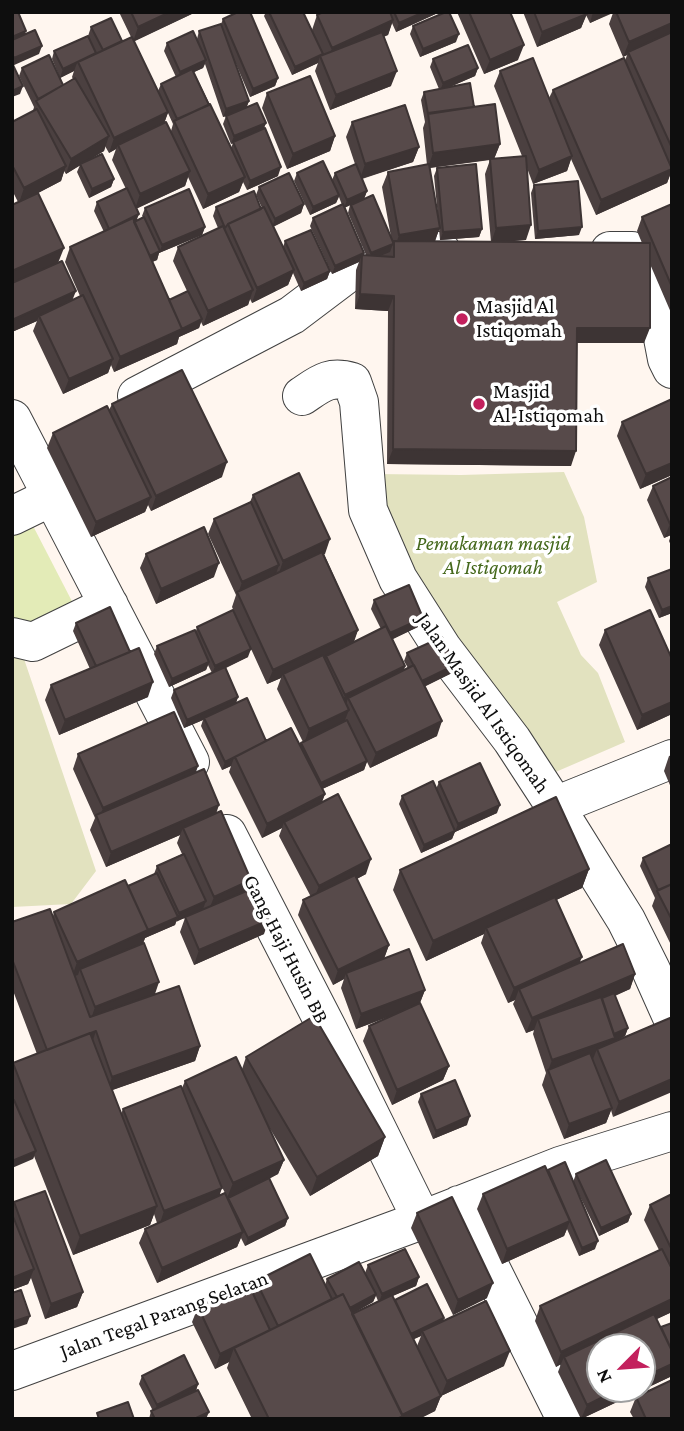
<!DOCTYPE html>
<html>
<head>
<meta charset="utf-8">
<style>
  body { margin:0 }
  #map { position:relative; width:684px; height:1431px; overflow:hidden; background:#fff6ef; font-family:"Crimson Pro",serif }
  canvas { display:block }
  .frame { position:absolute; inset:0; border:14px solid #0e0e0e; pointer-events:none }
  .north { position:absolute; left:586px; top:1333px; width:70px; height:70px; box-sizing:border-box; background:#fff; border:2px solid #9f9f9f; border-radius:50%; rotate:245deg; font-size:19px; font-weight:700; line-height:28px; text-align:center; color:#0e0e0e }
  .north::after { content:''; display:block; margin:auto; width:24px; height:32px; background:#c3205d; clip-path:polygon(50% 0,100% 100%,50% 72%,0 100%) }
</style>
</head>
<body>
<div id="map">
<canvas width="684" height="1431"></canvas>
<div class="frame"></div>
<div class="north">N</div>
</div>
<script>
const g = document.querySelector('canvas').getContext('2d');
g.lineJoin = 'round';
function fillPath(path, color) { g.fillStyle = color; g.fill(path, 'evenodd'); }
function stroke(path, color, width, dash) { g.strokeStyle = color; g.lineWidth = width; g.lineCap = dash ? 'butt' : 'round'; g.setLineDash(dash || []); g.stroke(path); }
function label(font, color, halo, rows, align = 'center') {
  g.font = font + ' "Crimson Pro",serif'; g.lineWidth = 7; g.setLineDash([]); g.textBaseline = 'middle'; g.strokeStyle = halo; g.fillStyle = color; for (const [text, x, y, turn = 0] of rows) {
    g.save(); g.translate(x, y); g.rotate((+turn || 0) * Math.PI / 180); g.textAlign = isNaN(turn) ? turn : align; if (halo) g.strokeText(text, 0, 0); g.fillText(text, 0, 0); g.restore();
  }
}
fillPath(new Path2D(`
  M 31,522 L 77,611 L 12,631 L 12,531 Z`), '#e3ebb7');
fillPath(new Path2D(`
  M 564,472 L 584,517 L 597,582 L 557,602 L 581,655 L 598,673 L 625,742 L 551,774 L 423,596 L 361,476 L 375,474 L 461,475 Z
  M 12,653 L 23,656 L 96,871 L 71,904 L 12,907 Z`), '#e2e2bf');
const minor = new Path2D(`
  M 610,251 L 632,251 L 645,256 L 650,270 L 667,359 L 672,369
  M 137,396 L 292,315 L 353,269 L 382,258 L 410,251 L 441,251
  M 302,396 C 320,384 329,375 352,382 L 359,402 L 368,510 L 398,579 L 442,648 L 512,740 L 555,806 L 626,920 L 651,970 L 672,1017
  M 12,419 L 190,762
  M 12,516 L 53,496
  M 12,637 L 33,642 L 109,605
  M 555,806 L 672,759
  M 227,834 L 328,1030 L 422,1220
  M 459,1205 L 566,1419
  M 12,1371 L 422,1220 L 560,1166 L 672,1131`);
stroke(minor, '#414141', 40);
stroke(minor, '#fff', 38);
fillPath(new Path2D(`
  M 119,12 L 196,12 L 134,41 L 158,91 L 161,84 L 176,77 L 164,51 L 167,43 L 197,39 L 199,31 L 221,24 L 223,19 L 278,78 L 275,86 L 250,97 L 233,57 L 249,101 L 246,108 L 266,123 L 263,129 L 278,176 L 247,190 L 243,182 L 239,192 L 203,209 L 188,177 L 185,186 L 136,209 L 137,220 L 143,217 L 142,216 L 145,208 L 205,227 L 202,235 L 159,253 L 157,260 L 152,262 L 169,300 L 187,291 L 173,261 L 178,247 L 218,228 L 213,216 L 216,207 L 262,208 L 256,195 L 259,187 L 304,204 L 301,213 L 273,227 L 283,247 L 285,241 L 330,271 L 327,279 L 301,291 L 293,273 L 288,285 L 252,303 L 250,299 L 248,305 L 203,326 L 201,322 L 199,328 L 179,337 L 177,344 L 114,372 L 111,365 L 108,373 L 63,394 L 33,331 L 37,321 L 12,332 L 12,205 L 18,202 L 12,190 L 12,122 L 33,111 L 34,107 L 19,76 L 22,68 L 63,85 L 73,79 L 72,77 L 74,71 L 60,78 L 52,59 L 54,51 L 88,36 L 91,27 L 122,41 L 131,37 ZM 205,64 L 223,117 L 226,116 L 223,124 L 231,144 L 233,143 L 231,148 L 194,72 L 203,68 ZM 168,113 L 173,124 L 171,131 L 164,123 ZM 105,146 L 109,153 L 116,149 L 112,160 L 126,189 L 97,202 L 94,211 L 104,232 L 70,247 L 65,262 L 80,296 L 72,300 L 58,262 L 38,193 L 61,181 L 64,171 L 66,174 L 80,165 L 77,172 L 89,198 L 111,187 L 114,179 L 85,162 L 104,151 Z
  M 266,12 L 303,12 L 323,54 L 322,55 L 323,55 L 312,30 L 317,15 L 323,12 L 440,12 L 396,32 L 392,23 L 388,35 L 384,36 L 391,86 L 330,110 L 315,71 L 318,63 L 292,75 L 264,16 Z
  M 457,12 L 510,12 L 518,60 L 484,74 Z
  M 523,12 L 672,12 L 672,175 L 671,173 L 667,183 L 596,215 L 571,159 L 567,171 L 533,184 L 527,168 L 526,240 L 496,242 L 642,243 L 637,231 L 642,217 L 672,204 L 672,315 L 650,264 L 644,343 L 577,343 L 571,466 L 387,464 L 388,311 L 355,309 L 356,270 L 359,262 L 332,274 L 310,226 L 313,218 L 342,205 L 339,197 L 336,203 L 310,215 L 294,181 L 297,173 L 332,180 L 335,173 L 355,164 L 346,137 L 352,122 L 419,147 L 413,162 L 362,179 L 367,191 L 364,199 L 391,237 L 382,187 L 388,172 L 427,165 L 423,128 L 425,122 L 421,100 L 424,92 L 439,89 L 430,67 L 433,59 L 478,68 L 475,76 L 450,87 L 474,107 L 500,144 L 494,159 L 522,156 L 494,86 L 500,71 L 549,98 L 553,90 L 625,61 L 627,55 L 623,57 L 609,24 L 613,13 L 590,23 L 586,15 L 581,28 L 537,47 ZM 490,160 L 485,174 L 491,242 L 435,242 L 439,229 L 440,240 L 479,237 L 482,229 L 437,168 L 434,176 L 438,217 L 430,168 ZM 350,205 L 348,213 L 366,255 L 364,255 L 364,253 L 344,208 Z
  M 413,26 L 456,42 L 420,57 L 410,34 Z
  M 267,93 L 335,136 L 330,151 L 287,169 L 262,108 Z
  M 534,185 L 579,235 L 535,239 L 531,193 Z
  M 672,399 L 672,475 L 640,489 L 617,436 L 622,422 Z
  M 112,404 L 222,477 L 151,511 L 148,505 L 145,512 L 91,537 L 47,448 L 53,433 L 109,410 Z
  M 672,477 L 672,548 L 669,541 L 671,535 L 664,538 L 647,500 L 653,486 Z
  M 253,495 L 325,554 L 324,554 L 358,630 L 353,642 L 381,629 L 371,609 L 374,600 L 420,626 L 392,639 L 405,666 L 404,670 L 408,668 L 404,661 L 407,653 L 452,673 L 425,686 L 437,736 L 370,768 L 367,762 L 364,770 L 322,789 L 325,794 L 322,802 L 366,874 L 357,879 L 389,945 L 384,958 L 425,990 L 420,1003 L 449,1066 L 443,1080 L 392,1105 L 363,1041 L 369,1026 L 396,1014 L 356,1029 L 341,988 L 344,979 L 333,985 L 298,915 L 303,900 L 311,897 L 279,836 L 282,828 L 262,838 L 229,772 L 231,766 L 222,770 L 201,726 L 203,720 L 184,728 L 171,698 L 174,690 L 212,673 L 208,665 L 206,670 L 169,687 L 154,654 L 157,646 L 196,631 L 197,627 L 248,657 L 226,668 L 238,697 L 236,703 L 266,741 L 300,745 L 303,742 L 277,689 L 281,678 L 267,684 L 232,607 L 236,595 L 208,534 L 214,519 L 250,502 Z
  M 146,554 L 214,577 L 156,604 L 140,568 Z
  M 648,578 L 672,613 L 659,618 L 645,587 Z
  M 76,623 L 148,697 L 59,735 L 45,700 L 51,685 L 90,669 L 73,631 Z
  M 605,630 L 671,657 L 672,653 L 672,714 L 637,730 L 599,645 Z
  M 78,754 L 196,772 L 216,813 L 264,934 L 194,965 L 180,932 L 185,918 L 176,921 L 175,925 L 145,938 L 143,944 L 155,994 L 200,1046 L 195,1061 L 112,1090 L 121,1114 L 123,1109 L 182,1088 L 185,1081 L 242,1069 L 246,1057 L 385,1137 L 378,1156 L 310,1196 L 266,1122 L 284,1160 L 278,1174 L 269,1179 L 288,1218 L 285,1226 L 245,1246 L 241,1238 L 237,1247 L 157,1283 L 139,1243 L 145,1229 L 157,1223 L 154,1214 L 150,1225 L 73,1255 L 34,1156 L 33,1159 L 12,1099 L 13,1063 L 37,1054 L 12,988 L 12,922 L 53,916 L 54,912 L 128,886 L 154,874 L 157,866 L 182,854 L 177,843 L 180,835 L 106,867 L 90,830 L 95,818 L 73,769 ZM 220,1183 L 225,1193 L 220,1195 Z
  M 672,755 L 672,790 L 664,771 L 669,756 Z
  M 439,782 L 497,813 L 455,832 L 452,839 L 421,853 L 399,804 L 402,796 L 436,789 Z
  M 672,844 L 672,947 L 652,906 L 655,898 L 640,866 L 643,858 Z
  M 589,869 L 582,888 L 556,900 L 580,963 L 635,974 L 630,989 L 615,996 L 628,1028 L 625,1036 L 614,1042 L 670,1018 L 613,1117 L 611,1110 L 606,1123 L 564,1139 L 542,1085 L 546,1073 L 533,1034 L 534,1030 L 526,1033 L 513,1004 L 515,1000 L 508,1003 L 481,943 L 484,934 L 426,961 L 393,890 L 400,870 Z
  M 421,1094 L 467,1125 L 433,1139 L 418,1102 Z
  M 548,1170 L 595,1249 L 579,1256 L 567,1229 L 564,1236 L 502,1264 L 477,1209 L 483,1194 L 547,1171 Z
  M 576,1174 L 631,1214 L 628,1222 L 599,1236 L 573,1182 Z
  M 672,1194 L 672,1312 L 656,1319 L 661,1327 L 672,1376 L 581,1419 L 558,1372 L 561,1364 L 556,1367 L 535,1321 L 540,1306 L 659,1250 L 644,1220 L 650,1205 Z
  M 14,1202 L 83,1292 L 77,1307 L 45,1319 L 31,1278 L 28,1284 L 12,1290 L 12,1206 Z
  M 417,1213 L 487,1298 L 453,1315 L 411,1228 Z
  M 368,1265 L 419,1277 L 416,1286 L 392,1296 L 395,1301 L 444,1318 L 442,1322 L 504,1366 L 441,1396 L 417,1346 L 421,1336 L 413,1339 L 441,1396 L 435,1411 L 419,1419 L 252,1419 L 227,1368 L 229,1362 L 215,1369 L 192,1322 L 198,1307 L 252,1292 L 256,1281 L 325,1285 L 327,1279 L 365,1273 ZM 376,1296 L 378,1301 L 352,1314 L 373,1302 Z
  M 142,1376 L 198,1384 L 196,1391 L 207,1419 L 149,1419 L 151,1411 L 153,1411 L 139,1384 Z
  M 636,1397 L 672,1419 L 634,1419 L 630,1412 Z`), '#4b4040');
fillPath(new Path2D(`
  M 170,12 L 196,12 L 133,42 L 138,27 Z
  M 424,12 L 440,12 L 396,32 L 399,23 Z
  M 593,12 L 613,12 L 590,23 Z
  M 587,14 L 581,28 L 537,47 L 542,32 Z
  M 393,20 L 388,35 L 327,63 L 332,48 Z
  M 672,23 L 672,35 L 628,52 L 627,55 L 623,57 L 629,42 Z
  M 26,31 L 23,39 L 12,44 L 12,37 Z
  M 459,34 L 456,42 L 420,57 L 423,49 Z
  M 524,45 L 518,60 L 484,74 L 490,60 Z
  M 42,46 L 39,54 L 12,66 L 14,58 Z
  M 323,54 L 321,58 L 320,56 L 318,63 L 292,75 L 295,67 Z
  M 206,60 L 203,68 L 177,80 L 180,72 Z
  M 77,63 L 74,71 L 60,78 L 63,69 Z
  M 478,68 L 475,76 L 440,91 L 443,83 Z
  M 397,71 L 391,86 L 330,110 L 336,95 Z
  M 278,78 L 275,86 L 250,97 L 253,89 Z
  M 23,86 L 20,94 L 12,97 L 12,91 Z
  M 249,101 L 246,109 L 223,117 L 226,109 Z
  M 168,112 L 163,127 L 118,145 L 116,149 L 109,153 L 114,138 Z
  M 266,123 L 263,131 L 231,144 L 234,136 Z
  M 109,136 L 104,151 L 66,174 L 71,159 Z
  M 335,136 L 330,151 L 287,169 L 293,154 Z
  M 500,144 L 494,159 L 428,168 L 433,153 Z
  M 419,147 L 413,162 L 360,179 L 365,164 Z
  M 572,156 L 567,171 L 533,184 L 539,170 Z
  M 66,166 L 61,181 L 19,203 L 24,188 Z
  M 281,167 L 278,176 L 247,190 L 250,181 Z
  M 672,169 L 667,183 L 596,215 L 601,200 Z
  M 190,171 L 185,186 L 135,209 L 140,194 Z
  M 245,177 L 239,192 L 203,209 L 208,194 Z
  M 114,179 L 111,187 L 89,198 L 92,189 Z
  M 367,191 L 364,199 L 344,208 L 347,200 Z
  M 339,195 L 336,203 L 310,215 L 313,207 Z
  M 304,204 L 301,213 L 272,227 L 275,219 Z
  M 139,214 L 136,222 L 109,229 Z
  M 531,225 L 526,240 L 491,243 L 496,228 Z
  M 205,227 L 202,235 L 159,253 L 157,260 L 145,265 L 148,257 L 160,251 L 162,245 Z
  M 582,227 L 579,235 L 535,239 L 538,231 Z
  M 440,228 L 434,242 L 394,250 L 399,235 Z
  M 482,229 L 479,237 L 440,240 L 443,232 Z
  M 393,244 L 390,252 L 368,261 L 371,253 Z
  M 64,248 L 58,263 L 12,283 L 12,271 Z
  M 364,253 L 362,261 L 362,255 L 359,262 L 332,274 L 335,266 Z
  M 294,270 L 288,285 L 252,303 L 257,288 Z
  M 330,271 L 327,279 L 301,291 L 304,283 Z
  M 253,290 L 248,305 L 203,326 L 208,311 Z
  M 76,291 L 70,306 L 39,316 L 37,321 L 12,332 L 12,320 Z
  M 360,294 L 394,296 L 388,311 L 355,309 Z
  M 202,319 L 199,328 L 179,337 L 177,344 L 114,372 L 120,357 Z
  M 577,328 L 650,328 L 644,343 L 571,343 Z
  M 113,359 L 108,373 L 63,394 L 69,379 Z
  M 393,449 L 576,451 L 571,466 L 387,464 Z
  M 227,462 L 222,477 L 151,511 L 156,496 Z
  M 672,463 L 672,475 L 640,489 L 646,474 Z
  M 151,497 L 145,512 L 91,537 L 96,522 Z
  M 672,523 L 671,535 L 664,538 L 670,524 Z
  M 330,539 L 325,554 L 278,576 L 283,561 Z
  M 219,563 L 214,577 L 156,604 L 161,589 Z
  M 279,565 L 274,580 L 238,594 L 242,582 Z
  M 672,606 L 672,613 L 659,618 L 662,610 Z
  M 423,618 L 420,626 L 387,642 L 390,633 Z
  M 358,630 L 353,645 L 284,677 L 283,674 L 281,678 L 267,684 L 273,670 Z
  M 251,649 L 248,657 L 212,674 L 215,666 Z
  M 209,662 L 206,670 L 169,687 L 172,679 Z
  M 455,665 L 452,673 L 418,690 L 421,682 Z
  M 405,666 L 400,681 L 348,698 L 345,708 L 340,710 L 345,695 Z
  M 153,682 L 148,697 L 59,735 L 65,720 Z
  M 238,697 L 235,705 L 204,718 L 203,720 L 184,728 L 187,720 Z
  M 672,702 L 672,714 L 637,730 L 642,715 Z
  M 349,710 L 343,725 L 304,744 L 309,729 Z
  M 442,721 L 437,736 L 370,768 L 376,753 Z
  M 234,758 L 231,766 L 222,770 L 225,762 Z
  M 367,761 L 364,770 L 318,791 L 321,783 Z
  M 198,766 L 193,781 L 98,821 L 103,808 Z
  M 325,794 L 319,809 L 284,822 L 282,828 L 262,838 L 267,824 Z
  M 219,805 L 214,820 L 183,828 L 180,835 L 106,867 L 111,852 Z
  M 500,805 L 497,813 L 455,832 L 458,824 Z
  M 455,831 L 452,839 L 421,853 L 424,845 Z
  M 371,859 L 366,874 L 313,901 L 319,886 Z
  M 589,869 L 582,888 L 488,932 L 486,928 L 484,934 L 426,961 L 433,941 Z
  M 251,880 L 245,895 L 208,912 L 214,897 Z
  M 206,901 L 203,909 L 176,922 L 179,913 Z
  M 178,917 L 175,925 L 145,938 L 142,945 L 80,969 L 78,975 L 72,977 L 77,962 Z
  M 269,920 L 264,934 L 194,965 L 199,950 Z
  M 389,945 L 384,959 L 346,973 L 344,979 L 333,985 L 338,970 Z
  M 582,957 L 576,972 L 519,989 L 515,1000 L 508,1003 L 514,988 Z
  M 635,974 L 630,989 L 599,1002 L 538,1019 L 534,1030 L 526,1033 L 532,1018 Z
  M 159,982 L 154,997 L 90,1022 L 95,1007 Z
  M 425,990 L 419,1005 L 356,1029 L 361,1014 Z
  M 628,1028 L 625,1036 L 615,1041 L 610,1053 L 597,1049 L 593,1059 L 549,1074 L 548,1071 L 552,1060 Z
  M 96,1031 L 91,1046 L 47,1050 Z
  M 200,1046 L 195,1061 L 107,1092 L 112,1077 Z
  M 449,1066 L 443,1080 L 392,1105 L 397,1090 Z
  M 672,1079 L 672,1092 L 613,1117 L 619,1102 Z
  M 612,1108 L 606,1123 L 564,1139 L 569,1124 Z
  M 470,1116 L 467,1125 L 433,1139 L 436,1131 Z
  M 385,1137 L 378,1156 L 310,1196 L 317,1177 Z
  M 36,1151 L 33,1159 L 12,1168 L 12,1161 Z
  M 284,1160 L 278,1174 L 227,1198 L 233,1183 Z
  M 222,1188 L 217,1203 L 159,1226 L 164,1211 Z
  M 157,1206 L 150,1225 L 73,1255 L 80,1236 Z
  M 631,1214 L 628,1222 L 599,1236 L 601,1228 Z
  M 288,1218 L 285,1226 L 245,1246 L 248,1238 Z
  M 570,1221 L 564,1236 L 502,1264 L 507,1249 Z
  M 243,1232 L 237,1247 L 157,1283 L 162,1268 Z
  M 598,1241 L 595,1249 L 579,1256 L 582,1248 Z
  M 34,1269 L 28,1284 L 12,1290 L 12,1278 Z
  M 419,1277 L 416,1286 L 379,1302 L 382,1294 Z
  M 493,1283 L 487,1298 L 453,1315 L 458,1300 Z
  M 83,1292 L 77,1307 L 45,1319 L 51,1304 Z
  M 376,1294 L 373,1302 L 342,1319 L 344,1311 Z
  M 672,1299 L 672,1312 L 566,1362 L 564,1357 L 561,1364 L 556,1367 L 561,1352 Z
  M 30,1316 L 27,1324 L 12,1329 L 12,1322 Z
  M 444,1318 L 441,1326 L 422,1331 L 421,1336 L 408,1342 L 411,1334 Z
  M 270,1330 L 234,1348 L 229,1362 L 215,1369 L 220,1354 Z
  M 510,1351 L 504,1366 L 441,1396 L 447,1381 Z
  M 672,1364 L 672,1376 L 581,1419 L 587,1405 L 619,1389 L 642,1389 L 642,1378 Z
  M 198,1384 L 195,1393 L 154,1413 L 157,1405 Z
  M 441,1396 L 435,1411 L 419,1419 L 397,1419 L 401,1415 Z
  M 209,1412 L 206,1419 L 194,1419 Z`), '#3d3434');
const building = new Path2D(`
  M 12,12 L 18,12 L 26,31 L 12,37 Z
  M 131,12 L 170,12 L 138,27 Z
  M 238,12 L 250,12 L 278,78 L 253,89 L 223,19 Z
  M 269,12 L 303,12 L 323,54 L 295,67 Z
  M 323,12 L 390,12 L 393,20 L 332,48 L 317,15 Z
  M 394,12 L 424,12 L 399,23 Z
  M 446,12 L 449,12 L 459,34 L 423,49 L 413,26 Z
  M 469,12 L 510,12 L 524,45 L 490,60 Z
  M 534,12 L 586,12 L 587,14 L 542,32 Z
  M 616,12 L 672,12 L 672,23 L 629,42 Z
  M 111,18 L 122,41 L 103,50 L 91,27 Z
  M 221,24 L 249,101 L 226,109 L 199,31 Z
  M 35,30 L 42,46 L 14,58 L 12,54 L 12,40 Z
  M 193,31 L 206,60 L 180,72 L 167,43 Z
  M 382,32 L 397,71 L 336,95 L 320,56 Z
  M 672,32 L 672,148 L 628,52 Z
  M 88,36 L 96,53 L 63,69 L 54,51 Z
  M 132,37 L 168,112 L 114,138 L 78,62 Z
  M 468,45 L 478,68 L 443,83 L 433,59 Z
  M 49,55 L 63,85 L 38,99 L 22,68 Z
  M 533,58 L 572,156 L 539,170 L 500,71 Z
  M 624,58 L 672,169 L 601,200 L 553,90 Z
  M 12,63 L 23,86 L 12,91 Z
  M 192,69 L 209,105 L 177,119 L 161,84 Z
  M 310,76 L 335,136 L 293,154 L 267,93 Z
  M 75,78 L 109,136 L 71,159 L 36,101 Z
  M 470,83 L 474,107 L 428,114 L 424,92 Z
  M 257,103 L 266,123 L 234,136 L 226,116 Z
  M 210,104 L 245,177 L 208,194 L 174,121 Z
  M 495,104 L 500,144 L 433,153 L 428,113 Z
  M 405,105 L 419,147 L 365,164 L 352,122 Z
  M 37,109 L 66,166 L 24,188 L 12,165 L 12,122 Z
  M 166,122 L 190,171 L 140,194 L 118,145 Z
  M 265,128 L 281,167 L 250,181 L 233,142 Z
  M 102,154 L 114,179 L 92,189 L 80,164 Z
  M 526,156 L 531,225 L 496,228 L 490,159 Z
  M 323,161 L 339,195 L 313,207 L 297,173 Z
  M 356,164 L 367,191 L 347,200 L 335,173 Z
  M 429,164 L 440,228 L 399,235 L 388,172 Z
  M 476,164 L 482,229 L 443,232 L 437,168 Z
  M 289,173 L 304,204 L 275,219 L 259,187 Z
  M 578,181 L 582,227 L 538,231 L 534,185 Z
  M 127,188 L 139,214 L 109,229 L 97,202 Z
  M 189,189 L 205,227 L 162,245 L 145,208 Z
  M 254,191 L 261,209 L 228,224 L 225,228 L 216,207 Z
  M 38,193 L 64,248 L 12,271 L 12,205 Z
  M 373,195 L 393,242 L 393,244 L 371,253 L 351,205 Z
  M 343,204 L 364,253 L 335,266 L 313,218 Z
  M 672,204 L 672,287 L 642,217 Z
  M 264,207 L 294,270 L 257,288 L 228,224 Z
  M 144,217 L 160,251 L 150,256 L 134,222 Z
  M 133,218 L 182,329 L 120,357 L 70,247 Z
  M 223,226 L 253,290 L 208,311 L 178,247 Z
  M 311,230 L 330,271 L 304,283 L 285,241 Z
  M 394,241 L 650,243 L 650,328 L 577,328 L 576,451 L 393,449 L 394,296 L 360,294 L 362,255 L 394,257 Z
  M 62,261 L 76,291 L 12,320 L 12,283 Z
  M 188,291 L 202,319 L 182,329 L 169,300 Z
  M 83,295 L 113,359 L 69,379 L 39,316 Z
  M 182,370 L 227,462 L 156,496 L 112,404 Z
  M 672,399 L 672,463 L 646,474 L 622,422 Z
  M 107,406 L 151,497 L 96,522 L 53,433 Z
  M 299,473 L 330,539 L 283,561 L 253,495 Z
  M 672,477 L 672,523 L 670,524 L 653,486 Z
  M 251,502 L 279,565 L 242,582 L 214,519 Z
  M 204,527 L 219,563 L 161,589 L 146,554 Z
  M 322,552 L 358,630 L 273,670 L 237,592 Z
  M 672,569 L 672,606 L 662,610 L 648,578 Z
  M 409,585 L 423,618 L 390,633 L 374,600 Z
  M 110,607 L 130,652 L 96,666 L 76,623 Z
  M 233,610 L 251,649 L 215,666 L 197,627 Z
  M 650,610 L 672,659 L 672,702 L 642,715 L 605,630 Z
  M 386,626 L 405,666 L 345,695 L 326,656 Z
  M 195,630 L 209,662 L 172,679 L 157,646 Z
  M 442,637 L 455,665 L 422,681 L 407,653 Z
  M 139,648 L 153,682 L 65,720 L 51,685 Z
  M 323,655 L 349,710 L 309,729 L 283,674 Z
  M 414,665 L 442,721 L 376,753 L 348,698 Z
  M 225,667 L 238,697 L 187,720 L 174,690 Z
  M 247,698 L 266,741 L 225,762 L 204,718 Z
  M 174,712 L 198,766 L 103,808 L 78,754 Z
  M 347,720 L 367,761 L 321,783 L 301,743 Z
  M 291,728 L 325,794 L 267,824 L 235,757 Z
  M 480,763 L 500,805 L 458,824 L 439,782 Z
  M 204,769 L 219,805 L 111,852 L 96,815 Z
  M 433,781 L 455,831 L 424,845 L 402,796 Z
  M 338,794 L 371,859 L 319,886 L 284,822 Z
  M 556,797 L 589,869 L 433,941 L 400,870 Z
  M 221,811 L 251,880 L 214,897 L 183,828 Z
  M 672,844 L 672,884 L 658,890 L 643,858 Z
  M 184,854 L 206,901 L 179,913 L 157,866 Z
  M 157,873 L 178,917 L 148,930 L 128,886 Z
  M 355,875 L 389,945 L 338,970 L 303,900 Z
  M 125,880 L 148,930 L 77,962 L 54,912 Z
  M 672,884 L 672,920 L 657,891 Z
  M 256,887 L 269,920 L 199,950 L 185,917 Z
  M 555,897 L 582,957 L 514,988 L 486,928 Z
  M 50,909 L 90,1017 L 179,986 L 200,1046 L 112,1077 L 96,1031 L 47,1050 L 12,959 L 12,922 Z
  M 144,943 L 159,982 L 95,1007 L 80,969 Z
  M 623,944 L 635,974 L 532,1018 L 519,989 Z
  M 409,949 L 425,990 L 361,1014 L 346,973 Z
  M 614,993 L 628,1028 L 614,1034 L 602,998 Z
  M 601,997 L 615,1038 L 552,1060 L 538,1019 Z
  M 420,1003 L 449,1066 L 397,1090 L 369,1026 Z
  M 314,1016 L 385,1137 L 317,1177 L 246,1057 Z
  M 670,1018 L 672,1022 L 672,1079 L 619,1102 L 597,1049 Z
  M 90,1033 L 157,1206 L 80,1236 L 13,1063 Z
  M 590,1053 L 612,1108 L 569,1124 L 548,1070 Z
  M 236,1057 L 284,1160 L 233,1183 L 185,1081 Z
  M 455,1080 L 470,1116 L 436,1131 L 421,1094 Z
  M 181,1086 L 222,1188 L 164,1211 L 123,1109 Z
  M 14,1100 L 36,1151 L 12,1161 L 12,1101 Z
  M 606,1160 L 631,1214 L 601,1228 L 576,1174 Z
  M 565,1162 L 598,1241 L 582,1248 L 548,1170 Z
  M 545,1166 L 570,1221 L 507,1249 L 483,1194 Z
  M 269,1178 L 288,1218 L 248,1238 L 228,1198 Z
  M 45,1191 L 83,1292 L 51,1304 L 14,1202 Z
  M 225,1193 L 243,1232 L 162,1268 L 145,1229 Z
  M 672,1194 L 672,1250 L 650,1205 Z
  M 452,1197 L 493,1283 L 458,1300 L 417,1213 Z
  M 12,1214 L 34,1269 L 12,1278 Z
  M 405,1249 L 419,1277 L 382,1294 L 368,1265 Z
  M 662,1249 L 672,1269 L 672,1299 L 561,1352 L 540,1306 Z
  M 310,1254 L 332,1299 L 278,1326 L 256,1281 Z
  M 359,1262 L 376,1294 L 350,1308 L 343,1294 L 337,1297 L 327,1279 Z
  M 248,1283 L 270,1330 L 220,1354 L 198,1307 Z
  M 427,1284 L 444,1318 L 411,1334 L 395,1300 Z
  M 21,1290 L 30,1316 L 12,1322 L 12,1293 Z
  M 343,1294 L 403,1416 L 397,1419 L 269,1419 L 234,1348 Z
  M 392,1295 L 441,1396 L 402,1415 L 352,1314 Z
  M 486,1301 L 510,1351 L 447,1381 L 422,1331 Z
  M 654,1314 L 672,1351 L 672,1364 L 642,1378 L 642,1347 L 600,1347 L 600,1389 L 619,1389 L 587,1405 L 564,1357 Z
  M 672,1323 L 672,1351 L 661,1327 Z
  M 184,1355 L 198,1384 L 157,1405 L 142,1376 Z
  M 672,1380 L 672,1419 L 646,1419 L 636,1397 Z
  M 198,1390 L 209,1412 L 194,1419 L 155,1419 L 151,1411 Z
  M 128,1402 L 134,1419 L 99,1419 L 97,1413 Z`);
fillPath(building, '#574a4a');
stroke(building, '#3d3434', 2);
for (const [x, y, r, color] of [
  [462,319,7,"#c3205d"],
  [479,404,7,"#c3205d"]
]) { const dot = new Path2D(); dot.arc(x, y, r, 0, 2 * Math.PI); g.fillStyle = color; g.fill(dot); stroke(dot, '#fff', 2.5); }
label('21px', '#0e0e0e', '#fff', [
  ["Masjid Al",476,307],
  ["Istiqomah",476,331],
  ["Masjid",493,392],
  ["Al-Istiqomah",493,416]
], 'left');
label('italic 21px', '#44681b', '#fff', [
  ["Pemakaman masjid",493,544],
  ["Al Istiqomah",493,568]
]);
label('21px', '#0e0e0e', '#fff', [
  ["Jalan Masjid Al Istiqomah",483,703,55],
  ["Gang Haji Husin BB",286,949,63],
  ["Jalan Tegal Parang Selatan",164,1315,-20]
]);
</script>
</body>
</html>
